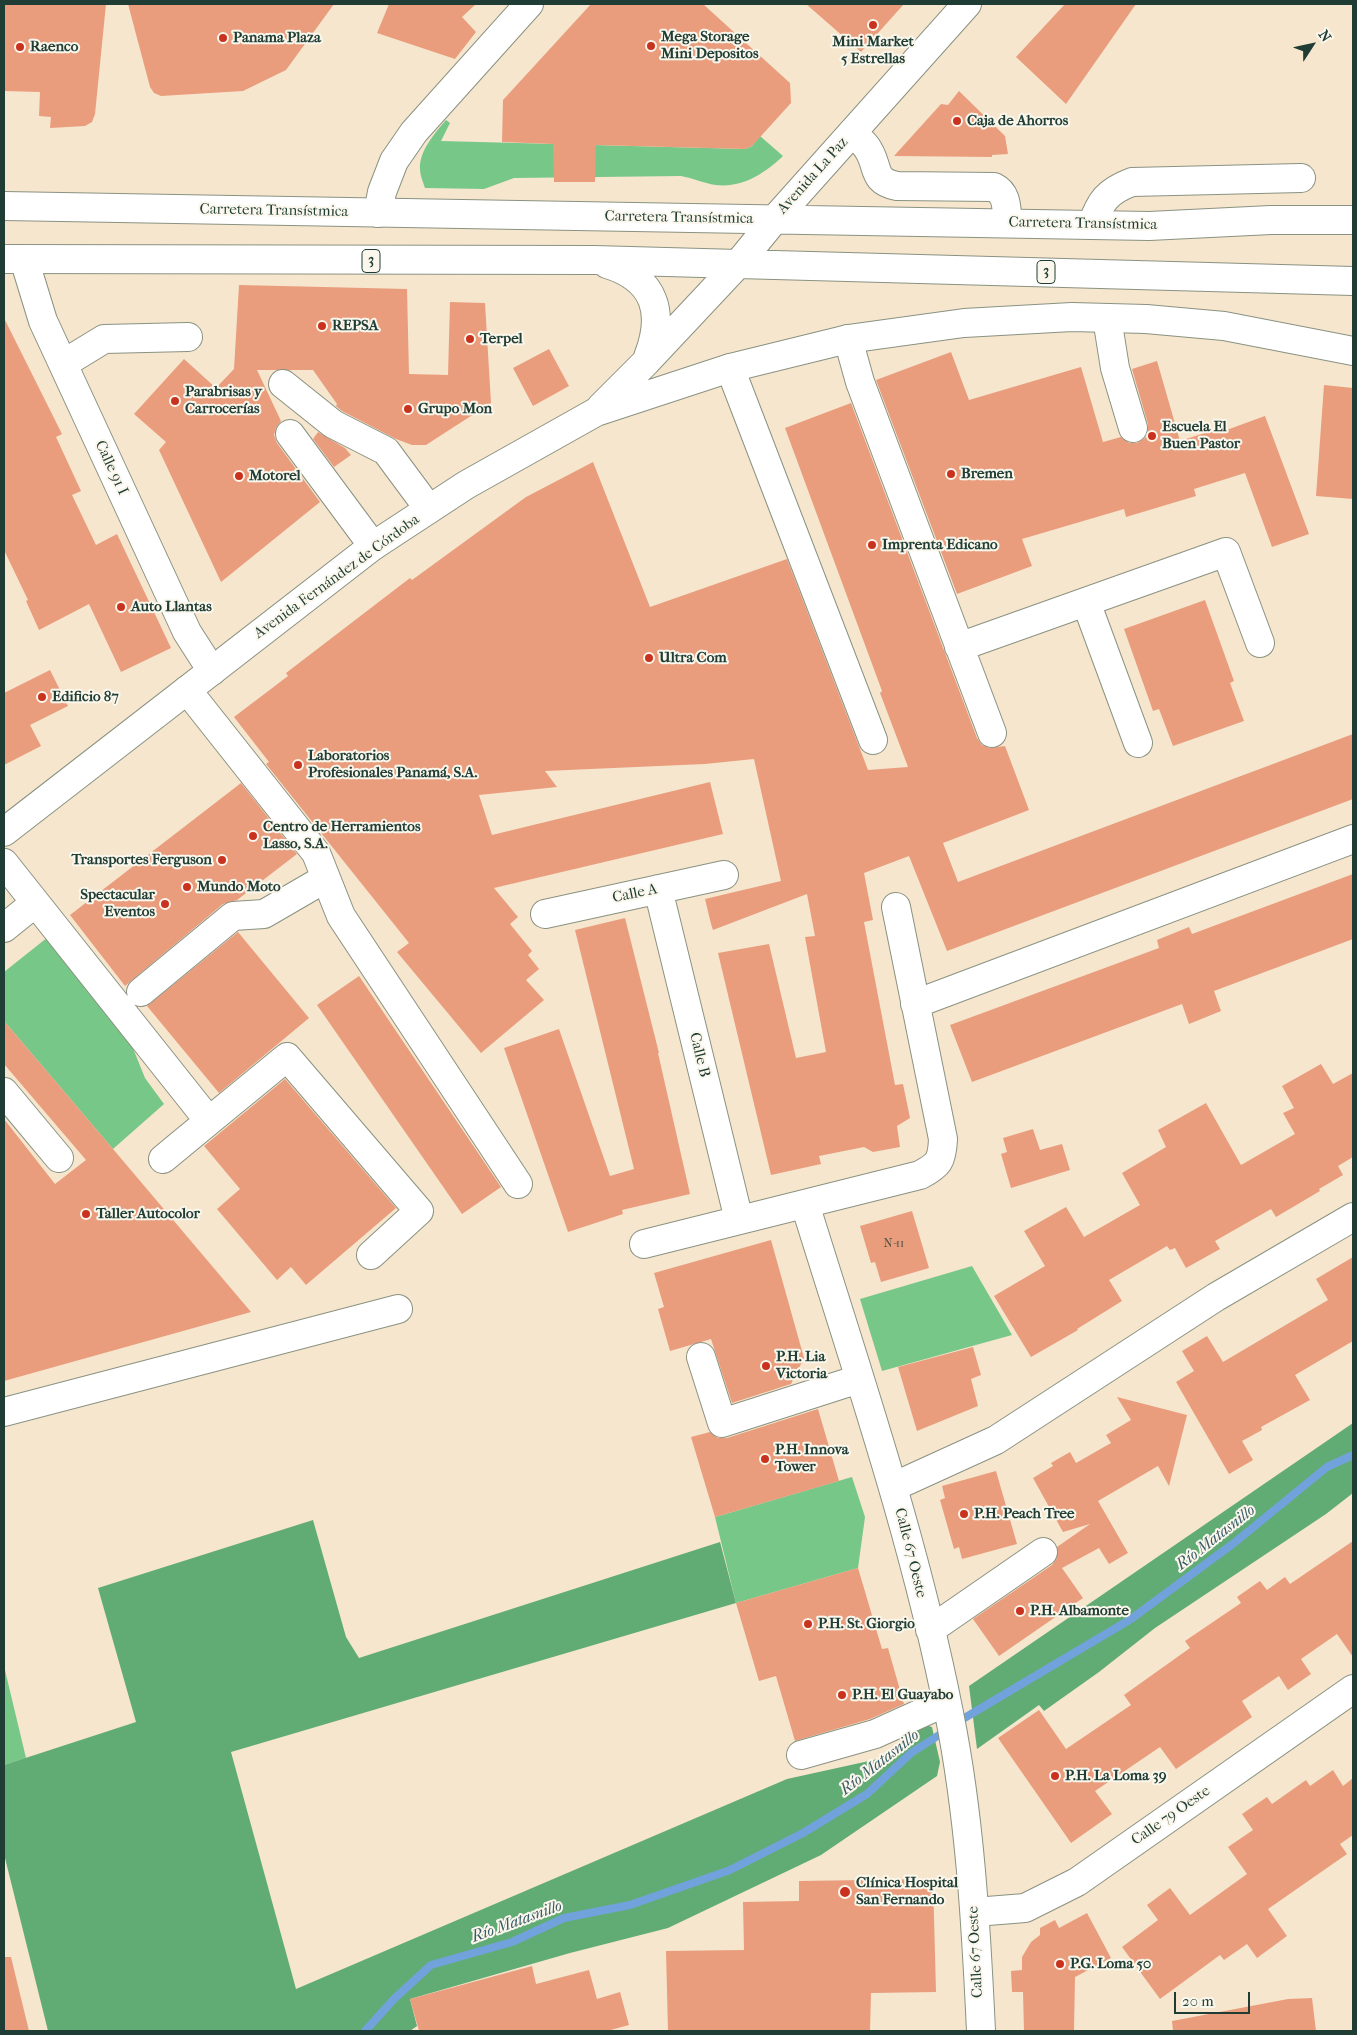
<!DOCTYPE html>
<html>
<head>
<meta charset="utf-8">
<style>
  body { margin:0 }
  #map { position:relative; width:1357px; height:2035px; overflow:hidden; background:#f6e6ce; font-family:"IM FELL French Canon",serif }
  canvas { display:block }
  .frame { position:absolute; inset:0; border:5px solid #1f3d34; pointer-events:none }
  .north { position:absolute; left:1287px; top:20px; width:50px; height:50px; -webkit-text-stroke:4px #fbf7ec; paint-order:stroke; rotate:55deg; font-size:14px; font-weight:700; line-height:20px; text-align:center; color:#1f3d34 }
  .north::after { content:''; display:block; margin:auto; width:18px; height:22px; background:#1f3d34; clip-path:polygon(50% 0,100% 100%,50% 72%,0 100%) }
  .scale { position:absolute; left:1174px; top:1992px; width:76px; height:22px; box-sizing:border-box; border:2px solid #1f3d34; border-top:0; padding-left:6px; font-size:15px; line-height:18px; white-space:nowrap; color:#1f3d34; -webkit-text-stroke:4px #fbf7ec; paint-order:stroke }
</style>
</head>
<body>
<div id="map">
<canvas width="1357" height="2035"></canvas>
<div class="frame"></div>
<div class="north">N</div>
<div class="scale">20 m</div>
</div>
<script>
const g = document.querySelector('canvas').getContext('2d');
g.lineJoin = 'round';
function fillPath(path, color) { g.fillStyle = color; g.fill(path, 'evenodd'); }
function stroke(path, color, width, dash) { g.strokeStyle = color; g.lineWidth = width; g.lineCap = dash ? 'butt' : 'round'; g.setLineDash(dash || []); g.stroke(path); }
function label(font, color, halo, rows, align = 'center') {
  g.font = font + ' "IM FELL French Canon",serif'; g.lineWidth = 4; g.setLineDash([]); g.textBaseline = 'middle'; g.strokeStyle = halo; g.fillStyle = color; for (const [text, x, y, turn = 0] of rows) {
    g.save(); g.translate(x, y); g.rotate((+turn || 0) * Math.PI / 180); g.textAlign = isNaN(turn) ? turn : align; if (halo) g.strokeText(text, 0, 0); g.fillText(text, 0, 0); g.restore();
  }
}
fillPath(new Path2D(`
  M 446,120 L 450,123 L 441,141 L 745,149 L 752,146 L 760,136 L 783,156 C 765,173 743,188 716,185 C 707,184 692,178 681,176 L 514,178 L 484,189 L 425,188 C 423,182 420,175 420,169 C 419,151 435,133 446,120 Z
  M 48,937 L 126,1031 L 145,1078 L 164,1104 L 113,1149 L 4,1021 L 4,972 Z
  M 972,1266 L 1012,1335 L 882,1371 L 860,1299 Z
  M 852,1477 L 865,1517 L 858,1568 L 736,1603 L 715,1517 Z
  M 4,1666 L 26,1758 L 4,1765 Z`), '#77c788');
fillPath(new Path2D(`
  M 1353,1423 L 1353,1493 L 1326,1514 L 1155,1628 L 1099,1672 L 1044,1711 L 1039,1705 L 977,1749 L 969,1686 Z
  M 313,1520 L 346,1637 L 359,1658 L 720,1542 L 736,1603 L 231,1752 L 296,1989 L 787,1779 L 878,1759 L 925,1725 L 932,1727 L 940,1762 L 937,1776 L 821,1855 L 668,1928 L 570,1953 L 410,1999 L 417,2026 L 410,2031 L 48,2031 L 4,1854 L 4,1765 L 136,1722 L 98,1588 Z`), '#61ac74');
stroke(new Path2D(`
  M 956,1723 L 1131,1619 L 1234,1543 L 1327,1467 L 1353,1455
  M 365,2031 L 394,1999 L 431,1965 L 512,1942 L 564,1918 L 630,1905 L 730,1870 L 803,1833 L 867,1794 L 911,1753 L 947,1730`), '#72a2db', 8);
fillPath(new Path2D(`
  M 4,4 L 106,4 L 95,114 L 92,122 L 85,126 L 50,128 L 51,117 L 39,116 L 40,92 L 4,91 Z
  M 128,4 L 334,4 L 286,70 L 243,91 L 161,96 L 154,93 L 150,87 Z
  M 389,4 L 476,4 L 462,17 L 476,32 L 455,59 L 377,33 Z
  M 591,4 L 703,4 L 790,83 L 791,103 L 752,146 L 745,149 L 596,145 L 595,182 L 554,182 L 553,144 L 502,142 L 503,100 Z
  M 806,4 L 904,4 L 861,52 Z
  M 1065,4 L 1136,4 L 1066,104 L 1016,57 Z
  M 959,91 L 1005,136 L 1008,154 L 992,155 L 992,157 L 894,156 L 941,104 L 948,105 Z
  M 239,285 L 407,289 L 409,374 L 448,375 L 450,302 L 485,303 L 491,403 L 426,445 L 412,445 L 396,439 L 342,411 L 336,406 L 337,404 L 313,370 L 257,370 L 281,421 L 276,428 L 274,435 L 277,443 L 320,502 L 221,582 L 159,450 L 166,442 L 134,414 L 184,359 L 216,388 L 234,369 Z
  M 4,318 L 62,434 L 56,437 L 81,491 L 72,495 L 96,545 L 117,534 L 171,648 L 121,672 L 89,604 L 39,630 L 26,601 L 28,600 L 4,550 Z
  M 549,349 L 569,386 L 533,406 L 513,368 Z
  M 951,352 L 969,400 L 1081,367 L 1103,442 L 1121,437 L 1129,443 L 1137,443 L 1145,438 L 1148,431 L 1148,424 L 1132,369 L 1157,361 L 1180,441 L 1220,428 L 1221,432 L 1265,416 L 1309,534 L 1272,547 L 1245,473 L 1194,489 L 1196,496 L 1126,517 L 1124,509 L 1022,539 L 1032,566 L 957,594 L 876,380 Z
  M 1324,385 L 1353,388 L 1353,499 L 1316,496 Z
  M 851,403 L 977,738 L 982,745 L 989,748 L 1005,746 L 1029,810 L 943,843 L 958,882 L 1353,734 L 1353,799 L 947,951 L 909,856 L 864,873 L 873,920 L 864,922 L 895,1085 L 903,1084 L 910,1118 L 897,1126 L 900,1147 L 873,1152 L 864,1147 L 819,1156 L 821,1164 L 771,1175 L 718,953 L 769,944 L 796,1058 L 826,1052 L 805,937 L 815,936 L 807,894 L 713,930 L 711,924 L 705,899 L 781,881 L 754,759 L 705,764 L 545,771 L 557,787 L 479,795 L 492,835 L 710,782 L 723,834 L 494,888 L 518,917 L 510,924 L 532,951 L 528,955 L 539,969 L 526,980 L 544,1000 L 481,1053 L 397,952 L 409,943 L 266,764 L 269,762 L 234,717 L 288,676 L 286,673 L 410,578 L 412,580 L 526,497 L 593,462 L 650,607 L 787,559 L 868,770 L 908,767 L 880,693 L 882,691 L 785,428 Z
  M 318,432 L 345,448 L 351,455 L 334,467 L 313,439 Z
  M 1205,600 L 1234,681 L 1230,683 L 1244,721 L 1173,746 L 1159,709 L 1153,711 L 1124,629 Z
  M 50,670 L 68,706 L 30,725 L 41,746 L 4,765 L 4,693 Z
  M 241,783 L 297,854 L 237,900 L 223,904 L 125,986 L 70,915 Z
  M 1353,874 L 1353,939 L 1214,991 L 1221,1011 L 1189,1024 L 1182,1004 L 972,1082 L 950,1025 L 1159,948 L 1157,940 L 1189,927 L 1192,934 Z
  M 625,918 L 659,1053 L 658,1053 L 690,1194 L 622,1210 L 623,1214 L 568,1232 L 504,1048 L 559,1029 L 610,1176 L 634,1169 L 575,930 Z
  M 238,932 L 309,1018 L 219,1093 L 147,1006 Z
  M 359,976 L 501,1187 L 462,1214 L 317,1005 Z
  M 4,1021 L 113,1149 L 251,1312 L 4,1381 L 4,1119 L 55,1184 L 86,1160 L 4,1064 Z
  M 1321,1064 L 1333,1084 L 1353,1073 L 1353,1157 L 1338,1166 L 1343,1175 L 1319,1189 L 1320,1191 L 1276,1217 L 1271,1209 L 1215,1241 L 1220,1249 L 1186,1268 L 1175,1248 L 1170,1250 L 1167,1246 L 1109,1280 L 1122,1301 L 1077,1329 L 1078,1330 L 1031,1357 L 994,1296 L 1045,1266 L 1024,1231 L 1066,1207 L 1084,1237 L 1140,1205 L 1122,1173 L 1166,1147 L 1158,1130 L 1206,1103 L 1241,1165 L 1295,1134 L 1283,1113 L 1294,1108 L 1282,1086 Z
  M 285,1079 L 396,1208 L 306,1285 L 291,1267 L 277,1280 L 217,1209 L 240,1189 L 204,1146 Z
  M 1033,1129 L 1040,1150 L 1062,1144 L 1070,1170 L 1011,1188 L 1001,1154 L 1007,1152 L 1003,1138 Z
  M 912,1211 L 929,1268 L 881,1282 L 875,1262 L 871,1263 L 860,1226 Z
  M 771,1240 L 804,1358 L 791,1384 L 732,1403 L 711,1339 L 670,1351 L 658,1309 L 664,1307 L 654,1273 Z
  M 1353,1257 L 1353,1341 L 1295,1375 L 1310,1400 L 1261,1427 L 1262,1430 L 1242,1441 L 1253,1460 L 1229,1474 L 1176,1382 L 1194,1371 L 1182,1351 L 1207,1336 L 1223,1362 L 1328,1300 L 1316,1279 Z
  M 973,1347 L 981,1375 L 971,1379 L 978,1406 L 917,1431 L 898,1367 Z
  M 1117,1397 L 1187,1415 L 1169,1486 L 1158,1466 L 1098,1501 L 1128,1553 L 1109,1564 L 1099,1548 L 1062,1568 L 1083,1598 L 999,1656 L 973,1619 L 1052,1565 L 1057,1558 L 1057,1547 L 1090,1524 L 1063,1532 L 1033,1478 L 1053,1466 L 1051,1463 L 1070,1452 L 1076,1463 L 1111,1443 L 1106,1435 L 1131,1420 Z
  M 818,1409 L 839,1481 L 715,1517 L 691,1437 L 710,1432 L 718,1438 L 727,1438 Z
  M 996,1471 L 1017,1544 L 962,1559 L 959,1547 L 954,1549 L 940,1500 L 945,1498 L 942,1486 Z
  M 1353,1541 L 1353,1657 L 1337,1634 L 1301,1659 L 1311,1674 L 1288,1690 L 1279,1676 L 1242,1701 L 1252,1717 L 1176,1769 L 1160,1747 L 1095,1791 L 1112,1814 L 1071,1843 L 998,1738 L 1039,1710 L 1066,1749 L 1131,1705 L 1124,1695 L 1190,1648 L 1185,1641 L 1241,1603 L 1237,1597 L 1260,1581 L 1267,1590 L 1285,1577 L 1290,1584 Z
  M 858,1568 L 882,1649 L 888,1648 L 904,1704 L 870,1719 L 795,1741 L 776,1676 L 759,1681 L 736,1603 Z
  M 1333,1770 L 1343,1786 L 1353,1778 L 1353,1835 L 1340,1844 L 1347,1854 L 1268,1909 L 1287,1936 L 1257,1958 L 1247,1944 L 1224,1960 L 1220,1955 L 1160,1999 L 1122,1947 L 1158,1920 L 1147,1905 L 1170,1888 L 1190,1915 L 1247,1874 L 1228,1847 L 1253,1830 L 1242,1814 L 1267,1797 L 1272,1804 L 1306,1780 L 1310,1786 Z
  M 933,1879 L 936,1992 L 871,1993 L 870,2031 L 668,2031 L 666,1951 L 744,1950 L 743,1902 L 799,1901 L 799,1881 Z
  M 1087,1913 L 1111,1958 L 1075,1977 L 1074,2031 L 1024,2031 L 1023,1992 L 1012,1992 L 1011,1971 L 1022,1970 L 1022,1957 L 1031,1942 L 1040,1935 L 1040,1928 L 1055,1920 L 1059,1928 Z
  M 4,1957 L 11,1957 L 29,2031 L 4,2031 Z
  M 532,1966 L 536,1984 L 589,1970 L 597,1999 L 620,1992 L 629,2025 L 607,2031 L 419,2031 L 410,1999 Z
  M 1312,1998 L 1316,2031 L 1173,2031 L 1172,2021 L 1288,1999 Z`), '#e99d7d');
const minor = new Path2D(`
  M 852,133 C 858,138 865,143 869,151 C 879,168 872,181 897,186 L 994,187 C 1008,194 1006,209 1008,223
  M 378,213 L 382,192 L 394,161 L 414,132 L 529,4
  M 1092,225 C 1100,201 1108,191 1132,182 L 1301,178
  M 24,259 L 43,321 L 187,632 L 212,671
  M 1107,318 L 1115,368 L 1133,428
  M 848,339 L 860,382 L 992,733
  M 63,364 L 104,339 L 188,337
  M 730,368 L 873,740
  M 283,384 L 333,424 L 386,451 L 429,509
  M 290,434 L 373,546
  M 1086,602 L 1138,743
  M 959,647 L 1226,552 L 1260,643
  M 187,690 L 316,853 L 341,916 L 518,1184
  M 4,863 L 209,1121 L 287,1057 L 419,1211 L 371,1255
  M 658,889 L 739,1220
  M 545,914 L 724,875
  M 4,928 L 35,903
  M 141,992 L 233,916 L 264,914 L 326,878
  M 915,1004 L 1353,839
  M 4,1092 L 59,1158
  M 163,1159 L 209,1121
  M 805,1204 C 857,1372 915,1540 949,1713 C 970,1817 976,1925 981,2031
  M 644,1244 L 920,1175 C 939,1165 942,1161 943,1139 L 896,907
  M 701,1357 L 722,1423 L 859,1379
  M 4,1412 L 398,1309
  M 893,1487 L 996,1440 L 1216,1297 L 1353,1217
  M 930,1630 L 1043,1552
  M 801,1755 L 875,1734 L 946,1702
  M 975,1912 L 1025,1908 L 1077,1882 L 1353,1689`);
const major = new Path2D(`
  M 4,206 L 1149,226 L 1271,220 L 1353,220
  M 4,259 L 594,260 L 1353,281
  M 607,264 C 656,279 665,313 648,357
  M 601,407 L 646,362 L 738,264 L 774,220 L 967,4
  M 4,832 L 373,546 L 466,485 L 596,412 L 730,368 L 848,339 L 964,323 L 1072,317 L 1146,319 L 1224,326 L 1353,351`);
stroke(minor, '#8a9281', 30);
stroke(major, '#8a9281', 30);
stroke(minor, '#fff', 28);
stroke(major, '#fff', 28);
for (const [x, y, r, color] of [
  [873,25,5,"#c8321e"],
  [223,38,5,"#c8321e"],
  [651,46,5,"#c8321e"],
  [20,47,5,"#c8321e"],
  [957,121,5,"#c8321e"],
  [322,326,5,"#c8321e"],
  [470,339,5,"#c8321e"],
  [175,401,5,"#c8321e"],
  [408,409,5,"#c8321e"],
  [1152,436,5,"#c8321e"],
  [951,474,5,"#c8321e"],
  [239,476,5,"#c8321e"],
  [872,545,5,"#c8321e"],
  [121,607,5,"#c8321e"],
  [649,658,5,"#c8321e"],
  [42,697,5,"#c8321e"],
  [298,765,5,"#c8321e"],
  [253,836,5,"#c8321e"],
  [222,860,5,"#c8321e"],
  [187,887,5,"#c8321e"],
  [165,904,5,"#c8321e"],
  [86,1214,5,"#c8321e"],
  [766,1366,5,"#c8321e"],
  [765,1459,5,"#c8321e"],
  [964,1514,5,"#c8321e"],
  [1020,1611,5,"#c8321e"],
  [808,1624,5,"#c8321e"],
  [842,1695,5,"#c8321e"],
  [1055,1776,5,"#c8321e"],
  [845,1892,6,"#c8321e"],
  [1060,1964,5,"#c8321e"]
]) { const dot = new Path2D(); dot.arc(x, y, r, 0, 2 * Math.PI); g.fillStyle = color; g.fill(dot); stroke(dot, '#fbf7ec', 2); }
label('12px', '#525546', null, [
  ["N-11",894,1244]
]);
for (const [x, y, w] of [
  [371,261,18],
  [1046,272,18]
]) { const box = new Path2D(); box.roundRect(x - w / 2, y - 11.5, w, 23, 4); g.fillStyle = '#fbf7ec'; g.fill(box); stroke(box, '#1f3d34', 1); }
label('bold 14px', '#1f3d34', null, [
  ["3",371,261],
  ["3",1046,272]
]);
label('bold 15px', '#1f3d34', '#fbf7ec', [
  ["Mega Storage",661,37],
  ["Mini Depositos",661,54],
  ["Panama Plaza",233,38],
  ["Mini Market",873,42,"center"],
  ["5 Estrellas",873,59,"center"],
  ["Raenco",30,47],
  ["Caja de Ahorros",967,121],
  ["REPSA",332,326],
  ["Terpel",480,339],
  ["Parabrisas y",185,392],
  ["Carrocerías",185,409],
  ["Grupo Mon",418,409],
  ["Escuela El",1162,427],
  ["Buen Pastor",1162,444],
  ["Bremen",961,474],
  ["Motorel",249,476],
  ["Imprenta Edicano",882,545],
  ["Auto Llantas",131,607],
  ["Ultra Com",659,658],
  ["Edificio 87",52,697],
  ["Laboratorios",308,756],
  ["Profesionales Panamá, S.A.",308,773],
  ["Centro de Herramientos",263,827],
  ["Lasso, S.A.",263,844],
  ["Transportes Ferguson",212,860,"right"],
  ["Mundo Moto",197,887],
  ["Spectacular",155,895,"right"],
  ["Eventos",155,912,"right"],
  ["Taller Autocolor",96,1214],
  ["P.H. Lia",776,1357],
  ["Victoria",776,1374],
  ["P.H. Innova",775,1450],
  ["Tower",775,1467],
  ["P.H. Peach Tree",974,1514],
  ["P.H. Albamonte",1030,1611],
  ["P.H. St. Giorgio",818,1624],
  ["P.H. El Guayabo",852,1695],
  ["P.H. La Loma 39",1065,1776],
  ["Clínica Hospital",856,1883],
  ["San Fernando",856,1900],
  ["P.G. Loma 50",1070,1964]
], 'left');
label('15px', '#1f3d34', '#fbf7ec', [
  ["Avenida La Paz",813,176,-48],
  ["Carretera Transístmica",274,211,1],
  ["Carretera Transístmica",679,218,1],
  ["Carretera Transístmica",1083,224,1],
  ["Calle 91 I",111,468,65],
  ["Avenida Fernández de Córdoba",337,577,-36],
  ["Calle A",635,894,-12],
  ["Calle B",699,1055,76],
  ["Calle 67 Oeste",910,1553,76],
  ["Calle 79 Oeste",1171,1816,-35],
  ["Calle 67 Oeste",976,1952,-93]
]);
label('italic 16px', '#385b66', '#fbf7ec', [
  ["Río Matasnillo",1216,1538,-38],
  ["Río Matasnillo",880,1763,-38],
  ["Río Matasnillo",517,1922,-20]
]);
</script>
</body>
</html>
